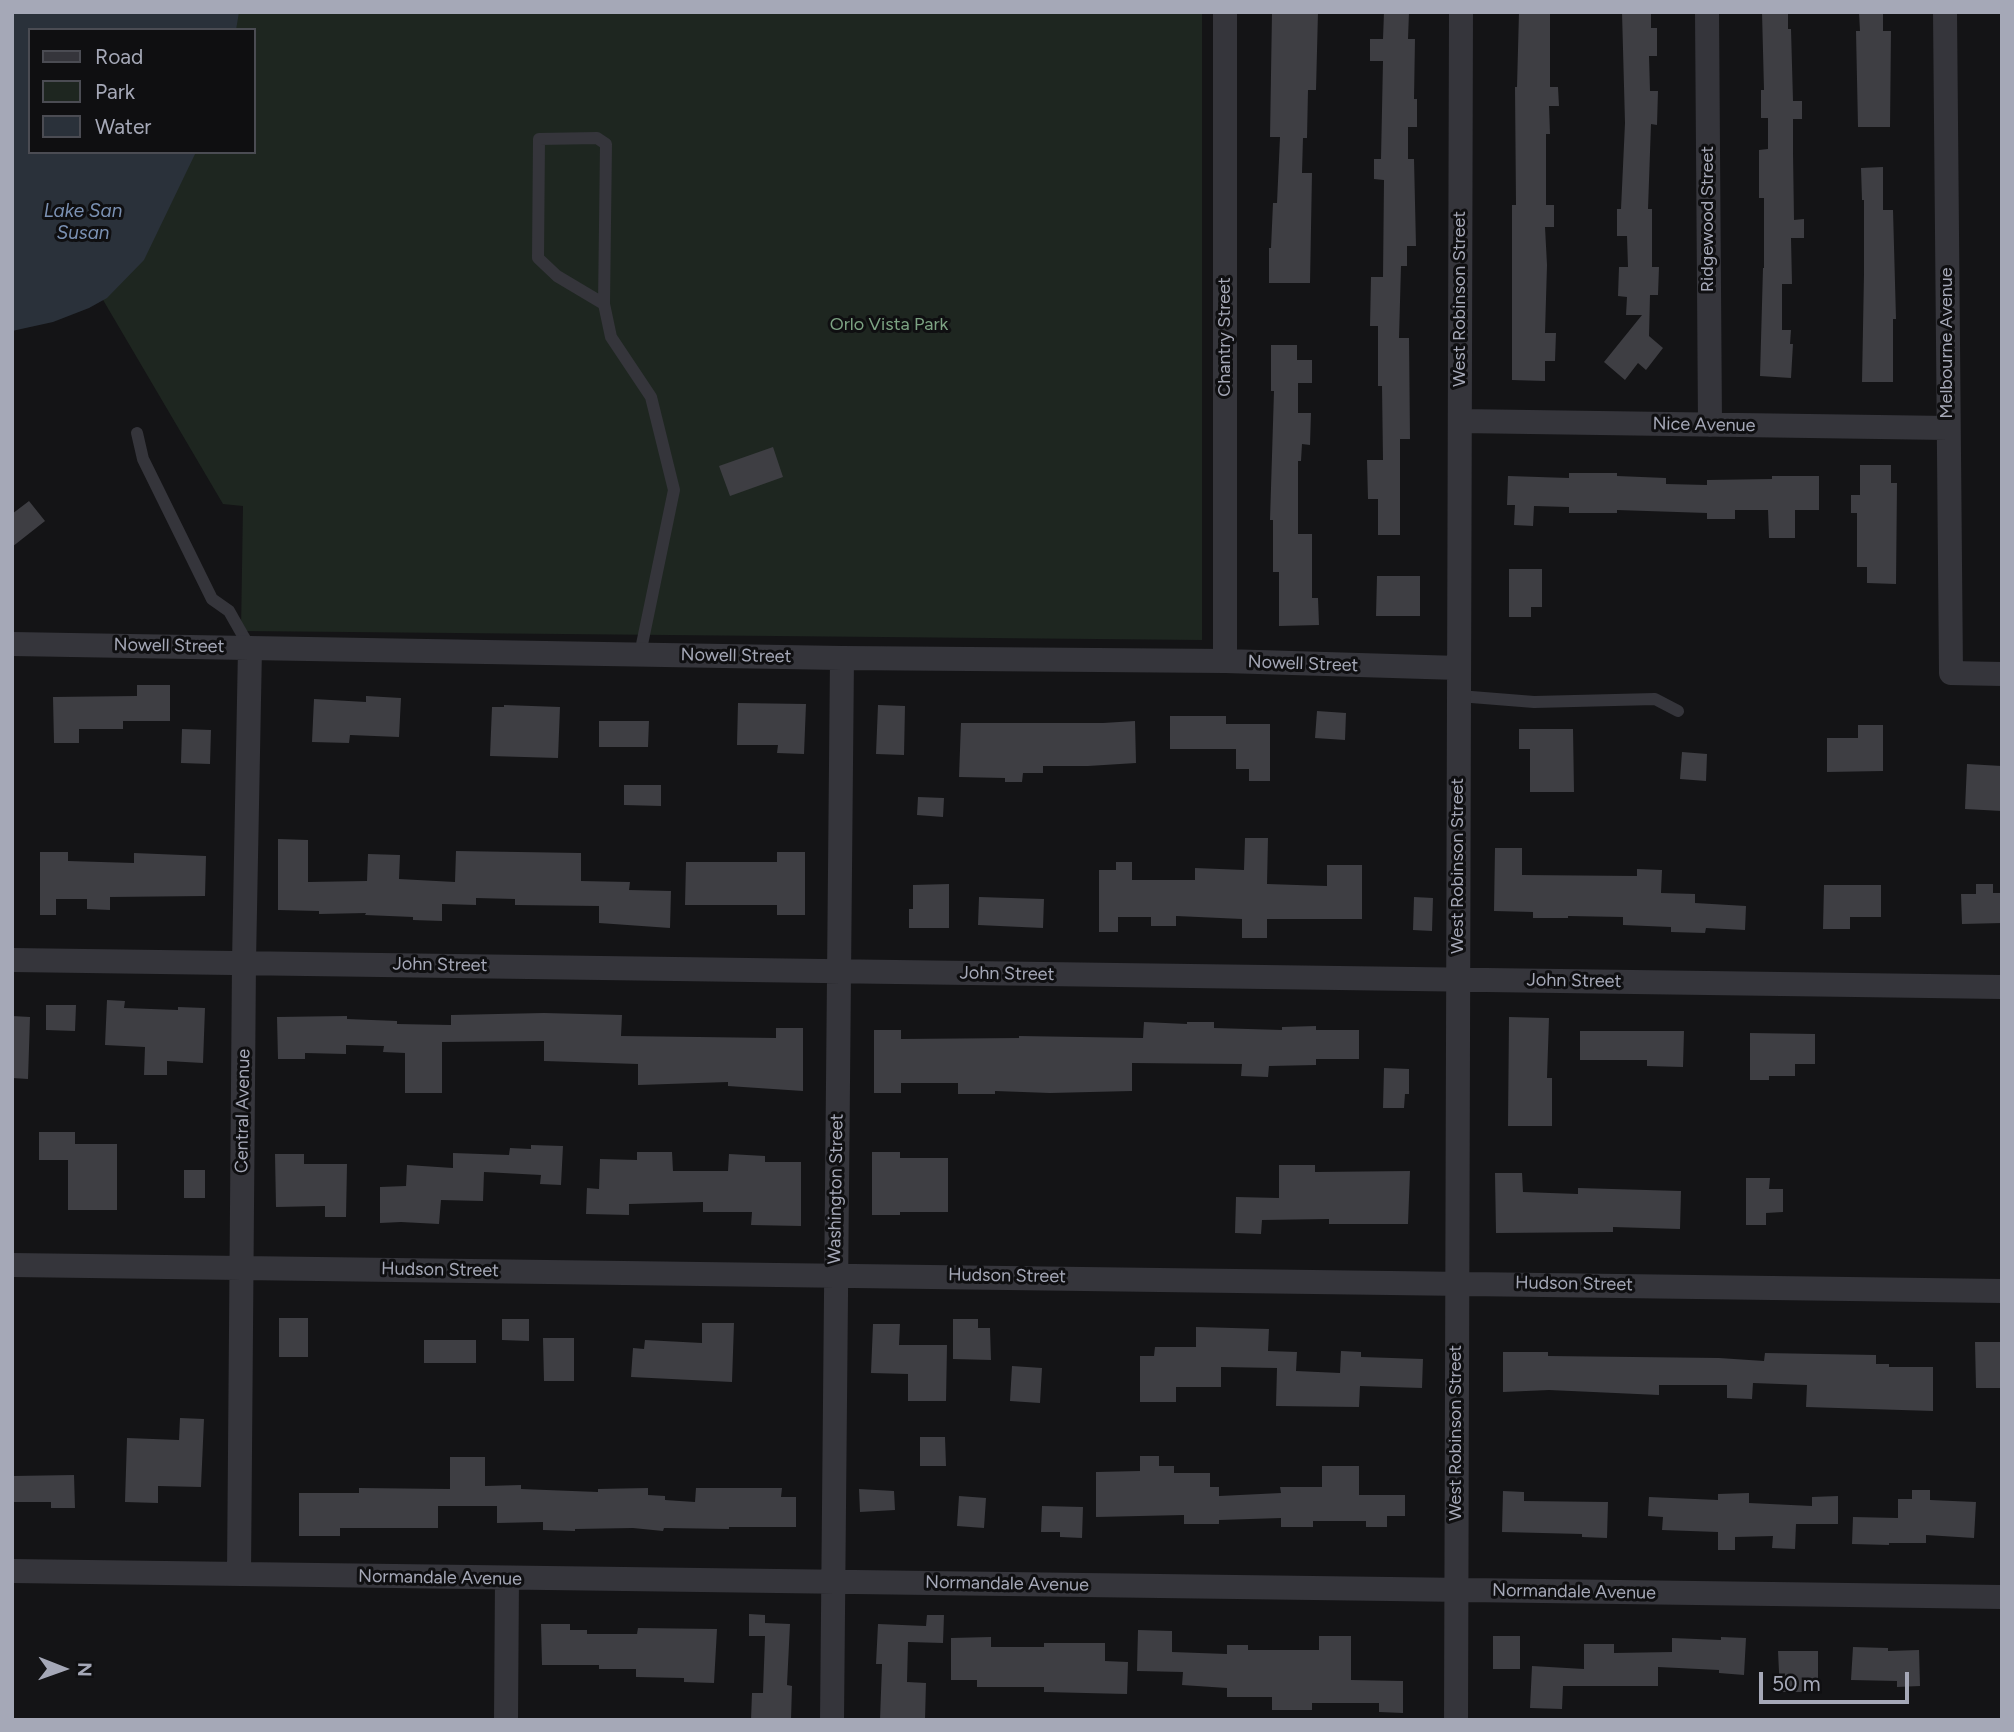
<!DOCTYPE html>
<html>
<head>
<meta charset="utf-8">
<style>
  body { margin:0 }
  #map { position:relative; width:2014px; height:1732px; overflow:hidden; background:#141416; font-family:Figtree,sans-serif }
  canvas { display:block }
  .frame { position:absolute; inset:0; border:14px solid #a5a8b7; pointer-events:none }
  .legend { position:absolute; left:28px; top:28px; width:228px; height:126px; box-sizing:border-box; background:#0f0f11; border:2px solid #4b4c53; margin:0; padding:9px 12px; list-style:none; font-size:21px; color:#a5a8b7 }
  .legend li { display:flex; align-items:center; gap:14px; height:35px }
  .legend b { width:35px; border:2px solid #4b4c53 }
  .north { position:absolute; left:28px; top:1634px; width:70px; height:70px; -webkit-text-stroke:5px #0f0f11; paint-order:stroke; rotate:91deg; font-size:19px; font-weight:700; line-height:28px; text-align:center; color:#a5a8b7 }
  .north::after { content:''; display:block; margin:auto; width:24px; height:32px; background:#a5a8b7; clip-path:polygon(50% 0,100% 100%,50% 72%,0 100%) }
  .scale { position:absolute; left:1759px; top:1672px; width:150px; height:32px; box-sizing:border-box; border:4px solid #a5a8b7; border-top:0; padding-left:9px; font-size:21px; line-height:24px; white-space:nowrap; color:#a5a8b7; -webkit-text-stroke:5px #0f0f11; paint-order:stroke }
</style>
</head>
<body>
<div id="map">
<canvas width="2014" height="1732"></canvas>
<div class="frame"></div>
<ul class="legend">
<li><b style="height:9px;background:#35353b"></b>Road</li>
<li><b style="height:19px;background:#1e2620"></b>Park</li>
<li><b style="height:19px;background:#2a313a"></b>Water</li>
</ul>
<div class="north">N</div>
<div class="scale">50 m</div>
</div>
<script>
const g = document.querySelector('canvas').getContext('2d');
g.lineJoin = 'round';
function fillPath(path, color) { g.fillStyle = color; g.fill(path, 'evenodd'); }
function stroke(path, color, width, dash) { g.strokeStyle = color; g.lineWidth = width; g.lineCap = dash ? 'butt' : 'round'; g.setLineDash(dash || []); g.stroke(path); }
function label(font, color, halo, rows, align = 'center') {
  g.font = font + ' Figtree,sans-serif'; g.lineWidth = 6; g.setLineDash([]); g.textBaseline = 'middle'; g.strokeStyle = halo; g.fillStyle = color; for (const [text, x, y, turn = 0] of rows) {
    g.save(); g.translate(x, y); g.rotate((+turn || 0) * Math.PI / 180); g.textAlign = isNaN(turn) ? turn : align; if (halo) g.strokeText(text, 0, 0); g.fillText(text, 0, 0); g.restore();
  }
}
fillPath(new Path2D(`
  M 77,12 L 1202,12 L 1202,640 L 241,631 L 243,506 L 223,504 L 19,157 L 30,152 L 254,152 L 254,30 L 77,30 Z`), '#1e2620');
fillPath(new Path2D(`
  M 12,12 L 239,12 L 236,30 L 30,30 L 30,152 L 196,152 L 144,260 L 107,298 L 89,308 L 53,322 L 12,331 Z`), '#2a313a');
fillPath(new Path2D(`
  M 1272,12 L 1318,12 L 1316,90 L 1308,90 L 1307,138 L 1303,138 L 1302,173 L 1312,173 L 1310,283 L 1269,283 L 1269,248 L 1271,248 L 1273,203 L 1277,203 L 1280,137 L 1270,137 Z
  M 1384,12 L 1409,12 L 1408,39 L 1415,39 L 1414,99 L 1417,99 L 1417,127 L 1408,127 L 1408,159 L 1414,159 L 1416,246 L 1407,246 L 1407,266 L 1401,266 L 1399,338 L 1409,338 L 1410,439 L 1400,439 L 1400,535 L 1378,535 L 1378,499 L 1368,499 L 1367,460 L 1383,460 L 1382,386 L 1378,386 L 1378,326 L 1370,326 L 1371,277 L 1383,277 L 1384,180 L 1374,179 L 1374,159 L 1381,159 L 1383,61 L 1370,61 L 1370,39 L 1383,39 Z
  M 1519,12 L 1550,12 L 1550,87 L 1558,87 L 1559,106 L 1549,106 L 1550,134 L 1546,134 L 1546,205 L 1554,205 L 1554,227 L 1545,227 L 1547,265 L 1545,333 L 1556,333 L 1555,361 L 1545,361 L 1545,381 L 1512,380 L 1512,205 L 1516,205 L 1515,87 L 1517,87 Z
  M 1622,12 L 1651,12 L 1651,28 L 1657,28 L 1657,56 L 1649,56 L 1650,91 L 1658,91 L 1657,125 L 1651,124 L 1648,209 L 1652,209 L 1652,267 L 1659,267 L 1658,295 L 1650,295 L 1649,336 L 1663,348 L 1646,370 L 1638,363 L 1625,380 L 1604,362 L 1642,315 L 1626,315 L 1627,297 L 1618,296 L 1619,267 L 1628,267 L 1627,236 L 1617,236 L 1617,209 L 1621,209 L 1625,123 Z
  M 1762,12 L 1788,12 L 1788,29 L 1791,29 L 1793,101 L 1802,101 L 1802,119 L 1793,119 L 1793,153 L 1794,220 L 1804,219 L 1804,238 L 1791,238 L 1792,284 L 1782,284 L 1782,330 L 1791,330 L 1790,344 L 1793,344 L 1791,378 L 1760,376 L 1763,268 L 1764,268 L 1764,198 L 1759,198 L 1759,150 L 1768,149 L 1768,118 L 1761,118 L 1761,90 L 1764,90 Z
  M 1859,12 L 1883,12 L 1883,31 L 1891,31 L 1890,127 L 1858,127 L 1856,31 L 1860,31 Z
  M 1883,167 L 1883,210 L 1893,210 L 1896,319 L 1893,319 L 1893,382 L 1862,382 L 1864,274 L 1864,200 L 1862,200 L 1861,168 Z
  M 1271,345 L 1297,345 L 1297,360 L 1312,360 L 1312,383 L 1298,383 L 1298,413 L 1311,413 L 1310,445 L 1302,444 L 1301,461 L 1298,461 L 1298,534 L 1312,534 L 1312,598 L 1318,598 L 1319,625 L 1279,626 L 1279,572 L 1273,572 L 1273,520 L 1270,520 L 1274,391 L 1271,391 Z
  M 773,447 L 783,477 L 730,496 L 719,466 Z
  M 1860,465 L 1891,465 L 1891,483 L 1897,483 L 1896,584 L 1867,583 L 1867,567 L 1857,567 L 1857,513 L 1851,513 L 1851,495 L 1860,495 Z
  M 1569,473 L 1617,473 L 1617,476 L 1666,478 L 1666,484 L 1707,485 L 1707,480 L 1772,479 L 1772,476 L 1819,476 L 1819,510 L 1795,510 L 1795,538 L 1769,538 L 1768,510 L 1735,510 L 1735,519 L 1707,519 L 1707,513 L 1617,510 L 1617,513 L 1569,513 L 1569,507 L 1534,506 L 1533,526 L 1514,525 L 1515,505 L 1507,505 L 1508,476 L 1569,478 Z
  M 29,501 L 45,521 L 12,547 L 12,514 Z
  M 1509,569 L 1542,569 L 1542,607 L 1531,607 L 1531,617 L 1509,617 Z
  M 1377,576 L 1420,576 L 1420,616 L 1376,616 Z
  M 137,685 L 170,685 L 170,721 L 123,721 L 123,729 L 79,729 L 79,743 L 54,743 L 53,697 L 137,696 Z
  M 366,696 L 401,698 L 399,737 L 350,735 L 349,743 L 312,742 L 314,699 L 366,702 Z
  M 738,703 L 806,704 L 804,754 L 777,753 L 778,745 L 737,745 Z
  M 504,705 L 560,707 L 558,758 L 490,756 L 492,707 L 504,707 Z
  M 878,705 L 905,706 L 904,755 L 876,754 Z
  M 1317,711 L 1346,713 L 1345,740 L 1315,738 Z
  M 1170,716 L 1226,716 L 1226,724 L 1270,724 L 1270,781 L 1249,781 L 1249,769 L 1236,769 L 1236,749 L 1170,749 Z
  M 599,721 L 649,721 L 648,747 L 599,747 Z
  M 1135,721 L 1136,763 L 1088,766 L 1043,766 L 1043,773 L 1023,773 L 1022,782 L 1005,782 L 1005,778 L 959,777 L 961,723 L 1103,723 Z
  M 1858,725 L 1883,725 L 1883,771 L 1827,772 L 1827,738 L 1858,738 Z
  M 182,729 L 211,730 L 210,764 L 181,763 Z
  M 1519,729 L 1573,729 L 1574,792 L 1530,792 L 1530,749 L 1519,749 Z
  M 1682,752 L 1707,754 L 1706,781 L 1680,779 Z
  M 1967,764 L 2002,766 L 2002,811 L 1965,809 Z
  M 624,785 L 661,785 L 661,806 L 624,805 Z
  M 918,797 L 944,798 L 943,817 L 917,815 Z
  M 1245,838 L 1268,838 L 1267,884 L 1327,886 L 1327,865 L 1362,865 L 1362,919 L 1267,919 L 1267,938 L 1242,938 L 1242,919 L 1176,916 L 1176,926 L 1151,926 L 1151,917 L 1118,917 L 1118,932 L 1099,932 L 1099,870 L 1116,870 L 1116,862 L 1132,862 L 1132,880 L 1195,880 L 1195,868 L 1244,870 Z
  M 278,839 L 308,840 L 308,882 L 367,881 L 368,854 L 400,855 L 399,879 L 455,882 L 456,851 L 581,853 L 581,881 L 630,882 L 629,890 L 671,891 L 670,928 L 599,923 L 599,906 L 515,905 L 515,899 L 476,898 L 476,905 L 442,904 L 442,921 L 413,920 L 413,917 L 365,915 L 366,913 L 319,914 L 319,911 L 278,910 Z
  M 1495,848 L 1522,848 L 1522,875 L 1637,876 L 1637,869 L 1662,870 L 1661,893 L 1695,894 L 1695,903 L 1746,906 L 1745,930 L 1706,928 L 1705,933 L 1671,932 L 1671,927 L 1623,925 L 1623,917 L 1568,916 L 1568,918 L 1533,918 L 1533,912 L 1494,911 Z
  M 40,852 L 68,852 L 68,861 L 134,863 L 134,853 L 206,856 L 205,896 L 110,897 L 110,910 L 87,909 L 87,899 L 56,899 L 56,915 L 40,915 Z
  M 777,852 L 805,852 L 805,915 L 777,915 L 777,905 L 685,905 L 686,862 L 777,862 Z
  M 949,884 L 949,928 L 909,928 L 909,909 L 913,909 L 913,885 Z
  M 1976,884 L 1993,884 L 1993,893 L 2002,893 L 2002,923 L 1962,924 L 1961,894 L 1976,894 Z
  M 1824,885 L 1881,885 L 1881,917 L 1850,917 L 1850,929 L 1823,929 Z
  M 979,897 L 1044,899 L 1043,928 L 978,925 Z
  M 1414,897 L 1433,898 L 1432,931 L 1413,930 Z
  M 107,1000 L 125,1001 L 124,1008 L 178,1010 L 178,1007 L 205,1008 L 203,1063 L 167,1061 L 167,1075 L 144,1075 L 145,1047 L 105,1045 Z
  M 46,1005 L 76,1005 L 75,1031 L 46,1030 Z
  M 544,1013 L 622,1015 L 621,1036 L 776,1038 L 776,1028 L 803,1028 L 803,1091 L 728,1086 L 728,1082 L 638,1085 L 638,1064 L 544,1061 L 544,1041 L 442,1042 L 442,1093 L 405,1093 L 405,1053 L 383,1052 L 384,1046 L 346,1045 L 346,1054 L 305,1053 L 305,1059 L 278,1059 L 277,1017 L 347,1016 L 347,1019 L 397,1021 L 397,1024 L 451,1025 L 451,1015 Z
  M 12,1016 L 30,1017 L 28,1079 L 12,1078 Z
  M 1509,1017 L 1549,1018 L 1547,1078 L 1552,1078 L 1552,1126 L 1508,1126 Z
  M 1144,1022 L 1187,1024 L 1187,1022 L 1214,1022 L 1214,1028 L 1282,1030 L 1282,1027 L 1316,1026 L 1316,1030 L 1359,1030 L 1359,1059 L 1316,1059 L 1316,1065 L 1269,1066 L 1268,1077 L 1241,1076 L 1242,1064 L 1132,1063 L 1132,1091 L 1050,1093 L 995,1091 L 995,1094 L 958,1094 L 958,1083 L 901,1083 L 901,1093 L 874,1093 L 874,1030 L 901,1030 L 901,1039 L 1019,1038 L 1019,1036 L 1143,1038 Z
  M 1580,1031 L 1684,1031 L 1683,1067 L 1647,1066 L 1647,1060 L 1580,1060 Z
  M 1750,1033 L 1815,1034 L 1815,1064 L 1795,1064 L 1795,1076 L 1769,1076 L 1769,1080 L 1750,1080 Z
  M 1384,1068 L 1409,1069 L 1409,1094 L 1405,1094 L 1404,1108 L 1383,1108 Z
  M 39,1132 L 75,1132 L 75,1144 L 117,1144 L 117,1210 L 68,1210 L 68,1160 L 39,1160 Z
  M 531,1145 L 563,1146 L 561,1185 L 540,1184 L 541,1175 L 484,1172 L 483,1201 L 441,1200 L 439,1224 L 401,1222 L 380,1223 L 380,1187 L 406,1186 L 407,1165 L 453,1168 L 453,1153 L 509,1155 L 510,1148 L 531,1149 Z
  M 637,1152 L 672,1152 L 673,1171 L 728,1171 L 729,1154 L 765,1156 L 765,1162 L 801,1162 L 801,1226 L 751,1225 L 752,1212 L 703,1212 L 703,1202 L 629,1204 L 629,1215 L 586,1214 L 587,1188 L 599,1189 L 600,1159 L 637,1160 Z
  M 872,1152 L 900,1152 L 900,1158 L 948,1158 L 948,1212 L 900,1212 L 900,1215 L 872,1215 Z
  M 275,1154 L 304,1154 L 304,1164 L 347,1164 L 346,1217 L 325,1217 L 325,1206 L 276,1207 Z
  M 1279,1165 L 1315,1165 L 1315,1172 L 1410,1171 L 1408,1224 L 1329,1224 L 1329,1219 L 1262,1220 L 1261,1234 L 1235,1233 L 1236,1197 L 1279,1198 Z
  M 184,1170 L 205,1170 L 205,1198 L 184,1198 Z
  M 1495,1173 L 1522,1173 L 1523,1192 L 1578,1194 L 1578,1188 L 1681,1191 L 1680,1229 L 1613,1227 L 1613,1232 L 1496,1233 Z
  M 1746,1178 L 1770,1178 L 1769,1189 L 1783,1189 L 1783,1212 L 1766,1213 L 1766,1225 L 1746,1225 Z
  M 279,1318 L 308,1318 L 308,1357 L 279,1357 Z
  M 502,1319 L 529,1319 L 529,1341 L 502,1340 Z
  M 953,1319 L 978,1319 L 978,1328 L 990,1328 L 991,1360 L 953,1359 Z
  M 702,1323 L 734,1323 L 732,1382 L 631,1377 L 633,1348 L 644,1349 L 645,1340 L 702,1343 Z
  M 873,1324 L 900,1324 L 899,1345 L 947,1345 L 946,1401 L 908,1401 L 908,1374 L 871,1373 Z
  M 1196,1327 L 1269,1329 L 1268,1351 L 1297,1352 L 1296,1371 L 1340,1373 L 1341,1351 L 1361,1352 L 1361,1357 L 1423,1359 L 1422,1388 L 1360,1386 L 1359,1407 L 1276,1406 L 1277,1368 L 1221,1367 L 1221,1387 L 1176,1387 L 1176,1402 L 1140,1402 L 1140,1356 L 1154,1356 L 1155,1347 L 1196,1347 Z
  M 543,1338 L 574,1338 L 574,1381 L 544,1381 Z
  M 424,1340 L 476,1340 L 476,1363 L 424,1363 Z
  M 1975,1342 L 2002,1342 L 2002,1388 L 1976,1388 Z
  M 1503,1352 L 1548,1352 L 1548,1356 L 1719,1358 L 1764,1361 L 1765,1353 L 1876,1355 L 1876,1364 L 1889,1364 L 1889,1367 L 1933,1367 L 1933,1411 L 1806,1407 L 1807,1385 L 1753,1383 L 1752,1399 L 1727,1398 L 1727,1385 L 1659,1385 L 1659,1395 L 1549,1390 L 1503,1392 Z
  M 1012,1366 L 1042,1368 L 1040,1403 L 1010,1401 Z
  M 180,1418 L 204,1419 L 201,1487 L 158,1486 L 158,1503 L 125,1502 L 127,1438 L 179,1440 Z
  M 920,1437 L 945,1437 L 946,1466 L 920,1466 Z
  M 1140,1456 L 1159,1456 L 1159,1466 L 1174,1466 L 1174,1473 L 1210,1473 L 1210,1487 L 1219,1487 L 1219,1496 L 1281,1493 L 1280,1487 L 1322,1487 L 1322,1466 L 1359,1466 L 1359,1495 L 1405,1495 L 1405,1516 L 1387,1516 L 1387,1527 L 1366,1527 L 1366,1521 L 1313,1521 L 1313,1527 L 1281,1527 L 1281,1518 L 1219,1520 L 1219,1524 L 1184,1524 L 1184,1515 L 1096,1517 L 1096,1472 L 1140,1471 Z
  M 450,1457 L 485,1457 L 485,1486 L 521,1485 L 521,1489 L 598,1492 L 598,1489 L 648,1488 L 648,1495 L 665,1496 L 665,1500 L 695,1502 L 696,1488 L 782,1488 L 781,1497 L 796,1497 L 796,1527 L 729,1527 L 729,1529 L 664,1528 L 663,1531 L 633,1528 L 575,1529 L 575,1531 L 543,1530 L 543,1522 L 497,1523 L 497,1506 L 438,1506 L 438,1528 L 340,1528 L 340,1536 L 299,1536 L 299,1493 L 359,1493 L 359,1488 L 450,1489 Z
  M 74,1475 L 75,1508 L 51,1508 L 51,1502 L 12,1502 L 12,1476 Z
  M 859,1489 L 894,1491 L 895,1510 L 860,1512 Z
  M 1912,1490 L 1930,1490 L 1930,1500 L 1976,1502 L 1974,1538 L 1926,1535 L 1926,1543 L 1889,1543 L 1889,1545 L 1852,1544 L 1853,1517 L 1898,1518 L 1898,1499 L 1912,1499 Z
  M 1503,1491 L 1524,1492 L 1524,1501 L 1608,1502 L 1607,1538 L 1582,1537 L 1582,1534 L 1502,1532 Z
  M 1749,1493 L 1749,1503 L 1812,1506 L 1812,1497 L 1838,1496 L 1838,1524 L 1796,1524 L 1795,1549 L 1772,1548 L 1773,1536 L 1735,1537 L 1735,1550 L 1718,1550 L 1718,1532 L 1662,1530 L 1663,1517 L 1648,1516 L 1649,1497 L 1718,1500 L 1718,1494 Z
  M 959,1496 L 986,1498 L 984,1528 L 957,1526 Z
  M 1042,1506 L 1083,1507 L 1082,1538 L 1060,1537 L 1060,1532 L 1041,1532 Z
  M 749,1614 L 765,1615 L 765,1623 L 790,1624 L 787,1685 L 792,1686 L 791,1720 L 751,1720 L 752,1693 L 763,1693 L 765,1636 L 749,1636 Z
  M 927,1615 L 944,1615 L 943,1643 L 908,1642 L 907,1682 L 926,1683 L 925,1720 L 880,1720 L 882,1664 L 876,1664 L 878,1624 L 926,1626 Z
  M 541,1624 L 570,1624 L 570,1630 L 587,1630 L 587,1634 L 637,1634 L 638,1628 L 717,1629 L 714,1683 L 684,1682 L 684,1678 L 636,1677 L 636,1669 L 599,1669 L 599,1665 L 542,1665 Z
  M 1138,1630 L 1172,1631 L 1172,1652 L 1227,1654 L 1227,1645 L 1248,1645 L 1248,1650 L 1319,1650 L 1319,1636 L 1351,1636 L 1351,1680 L 1403,1681 L 1403,1713 L 1379,1712 L 1379,1703 L 1312,1703 L 1312,1710 L 1272,1710 L 1272,1697 L 1227,1697 L 1227,1688 L 1182,1685 L 1183,1672 L 1137,1671 Z
  M 1493,1636 L 1520,1636 L 1520,1669 L 1493,1669 Z
  M 991,1637 L 991,1647 L 1044,1647 L 1044,1643 L 1105,1643 L 1105,1661 L 1128,1662 L 1127,1694 L 1044,1692 L 1044,1687 L 977,1687 L 977,1680 L 951,1680 L 951,1638 Z
  M 1721,1637 L 1746,1638 L 1744,1675 L 1719,1673 L 1719,1670 L 1658,1667 L 1658,1686 L 1563,1686 L 1562,1709 L 1530,1708 L 1532,1666 L 1584,1669 L 1584,1644 L 1614,1644 L 1614,1653 L 1672,1652 L 1672,1638 L 1721,1640 Z
  M 1853,1647 L 1888,1648 L 1888,1651 L 1919,1650 L 1920,1686 L 1897,1687 L 1897,1681 L 1851,1680 Z
  M 1778,1651 L 1818,1651 L 1818,1692 L 1780,1692 Z`), '#3e3e43');
stroke(new Path2D(`
  M 604,304 L 557,276 L 538,258 L 539,139 L 597,138 L 606,144 L 604,304 L 611,337 L 651,397 L 674,490 L 640,654
  M 137,433 L 143,459 L 212,599 L 229,611 L 250,648
  M 1459,696 L 1534,702 L 1655,699 L 1678,711`), '#35353b', 12);
stroke(new Path2D(`
  M 1707,12 L 1710,425
  M 1945,12 L 1951,673 L 2002,674
  M 1460,421 L 1948,428
  M 12,644 L 842,658 L 1225,661 L 1459,668
  M 1225,661 L 1225,12
  M 12,960 L 2002,987
  M 12,1265 L 2002,1291
  M 12,1571 L 2002,1597
  M 239,1574 L 244,962 L 250,648
  M 506,1720 L 507,1579
  M 832,1720 L 842,658
  M 1456,1720 L 1461,12`), '#35353b', 24);
label('18px', '#a5a8b7', '#0f0f11', [
  ["Ridgewood Street",1708,219,-90],
  ["West Robinson Street",1460,299,-90],
  ["Chantry Street",1225,337,-90],
  ["Melbourne Avenue",1947,343,-90],
  ["Nice Avenue",1704,425,1],
  ["Nowell Street",169,646,1],
  ["Nowell Street",736,656,1],
  ["Nowell Street",1303,664,2],
  ["West Robinson Street",1458,866,-90],
  ["John Street",440,965,1],
  ["John Street",1007,974,1],
  ["John Street",1574,981,1],
  ["Central Avenue",243,1111,-89],
  ["Washington Street",836,1189,-89],
  ["Hudson Street",440,1270,1],
  ["Hudson Street",1007,1276,1],
  ["Hudson Street",1574,1284,1],
  ["West Robinson Street",1456,1433,-90],
  ["Normandale Avenue",440,1578,1],
  ["Normandale Avenue",1007,1584,1],
  ["Normandale Avenue",1574,1592,1]
]);
label('18px', '#7ca383', '#0f0f11', [
  ["Orlo Vista Park",889,325]
]);
label('italic 19px', '#7b91b3', '#0f0f11', [
  ["Lake San",83,211],
  ["Susan",83,233]
]);
</script>
</body>
</html>
